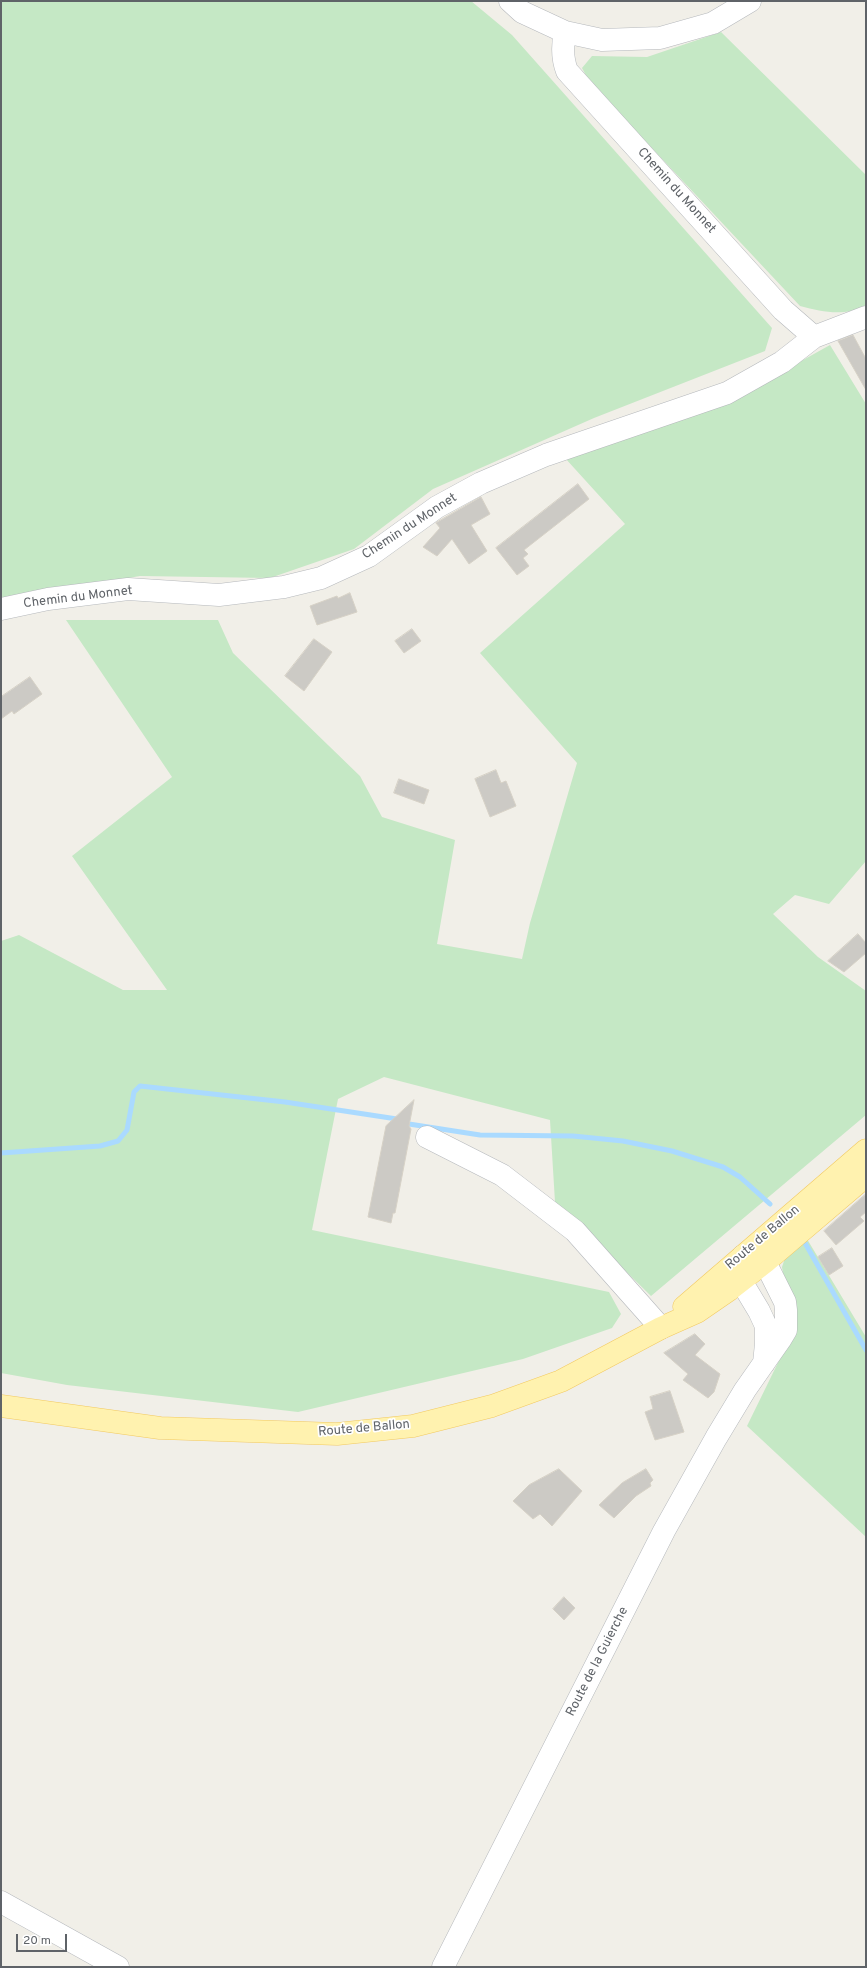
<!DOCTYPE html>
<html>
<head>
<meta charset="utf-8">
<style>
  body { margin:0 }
  #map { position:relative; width:867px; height:1968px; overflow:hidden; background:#f1efe8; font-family:Overpass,sans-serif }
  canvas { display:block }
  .frame { position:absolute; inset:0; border:2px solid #5f6368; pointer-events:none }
  .scale { position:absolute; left:16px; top:1934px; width:51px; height:18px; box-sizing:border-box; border:2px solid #5f6368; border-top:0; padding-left:5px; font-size:12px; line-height:14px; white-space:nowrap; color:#5f6368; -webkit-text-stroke:3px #fff; paint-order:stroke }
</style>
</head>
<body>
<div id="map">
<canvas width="867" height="1968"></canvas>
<div class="frame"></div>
<div class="scale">20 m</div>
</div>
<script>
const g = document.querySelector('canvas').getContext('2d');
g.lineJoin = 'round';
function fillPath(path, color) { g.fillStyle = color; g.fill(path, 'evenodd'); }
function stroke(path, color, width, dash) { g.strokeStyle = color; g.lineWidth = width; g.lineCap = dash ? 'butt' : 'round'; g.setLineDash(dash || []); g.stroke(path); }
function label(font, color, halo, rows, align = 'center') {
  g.font = font + ' Overpass,sans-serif'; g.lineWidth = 3.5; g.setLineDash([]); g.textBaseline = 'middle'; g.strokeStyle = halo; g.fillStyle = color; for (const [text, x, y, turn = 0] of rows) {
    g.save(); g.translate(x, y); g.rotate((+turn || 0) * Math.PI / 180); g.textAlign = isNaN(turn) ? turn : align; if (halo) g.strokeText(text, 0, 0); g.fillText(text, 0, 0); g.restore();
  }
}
fillPath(new Path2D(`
  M 1,1 L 471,1 L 512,35 L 772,328 L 765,351 L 594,418 L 433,489 L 354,549 L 270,578 L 140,576 L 1,600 Z
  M 721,32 L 866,175 L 866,305 C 844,317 824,312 800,306 L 589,81 L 582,68 L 592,56 L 647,57 Z
  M 830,345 L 866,404 L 866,861 L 829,904 L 795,895 L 773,914 L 818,957 L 866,991 L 866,1115 L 651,1296 L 555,1202 L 550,1120 L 384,1077 L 338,1099 L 312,1230 L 609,1292 L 621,1314 L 612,1328 L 523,1359 L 298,1412 L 67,1385 L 1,1373 L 1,941 L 19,935 L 123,990 L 167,990 L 72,856 L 172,777 L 66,620 L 218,620 L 233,653 L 360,776 L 382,817 L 455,840 L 437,944 L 522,959 L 530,923 L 577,763 L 480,653 L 625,524 L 565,458 L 735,398 Z
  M 807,1239 L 866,1337 L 866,1537 L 747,1426 L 793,1332 L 782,1267 L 786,1255 Z`), '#c5e8c5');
stroke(new Path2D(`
  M 1,1153 L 100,1146 L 118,1141 L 127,1130 L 134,1092 L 140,1086 L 285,1102 L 397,1119 L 409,1124 L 480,1135 L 573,1136 L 623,1141 L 672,1151 L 723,1167 L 740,1177 L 770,1204
  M 805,1243 L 866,1350`), '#aadaff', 5);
const building = new Path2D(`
  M 853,335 L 866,359 L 866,390 L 838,341 Z
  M 578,484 L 589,499 L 524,550 L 528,554 L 523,558 L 529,566 L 517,575 L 496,548 Z
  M 481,497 L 490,514 L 471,525 L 487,551 L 469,564 L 452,539 L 437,556 L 423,547 L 440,528 L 436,523 Z
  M 350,593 L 357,612 L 317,625 L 310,606 L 337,596 L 338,598 Z
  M 412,629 L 421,641 L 404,653 L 395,641 Z
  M 314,639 L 332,652 L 304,691 L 285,676 Z
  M 30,677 L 42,694 L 14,714 L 12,711 L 1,719 L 1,697 Z
  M 496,770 L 501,783 L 506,781 L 516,806 L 490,817 L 475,779 Z
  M 399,779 L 429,790 L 424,804 L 394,793 Z
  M 858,934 L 866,943 L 866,953 L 844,972 L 828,961 Z
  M 414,1100 L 409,1126 L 411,1129 L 395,1213 L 393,1213 L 391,1223 L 368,1217 L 386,1126 Z
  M 866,1194 L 866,1212 L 860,1217 L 864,1221 L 836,1245 L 824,1231 Z
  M 832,1248 L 843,1266 L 829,1275 L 818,1257 Z
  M 695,1334 L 705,1344 L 695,1355 L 720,1374 L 714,1392 L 708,1398 L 683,1380 L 688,1374 L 664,1353 Z
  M 670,1391 L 684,1432 L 655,1440 L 645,1412 L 653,1409 L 650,1397 Z
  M 559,1469 L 582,1491 L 552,1526 L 540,1514 L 533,1519 L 513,1501 L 529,1485 Z
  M 646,1469 L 653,1480 L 650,1483 L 651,1486 L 636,1496 L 614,1518 L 599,1505 L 622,1483 Z
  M 564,1597 L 575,1608 L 564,1620 L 553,1609 Z`);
fillPath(building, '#cccac5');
stroke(building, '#d6d1c6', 1);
const minor = new Path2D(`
  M 510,1 L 522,12 L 565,32 L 602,40 L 660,38 L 713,23 L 750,1
  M 565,32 C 562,46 562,58 567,71 L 783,310 L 814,337
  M 1,609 L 48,599 L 128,589 L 219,595 L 284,587 L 321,578 L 369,556 L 437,507 L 481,483 L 546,455 L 727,393 L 782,362 L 814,337 L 866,317
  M 427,1137 L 502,1175 L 575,1231 L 661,1328
  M 1,1902 L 118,1967
  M 443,1967 L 664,1531 L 716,1438 L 745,1390 L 780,1340 L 786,1330 L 786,1310 L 785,1302 L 765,1262 L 743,1256 L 741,1281 L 759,1311 L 766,1326 L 766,1344 L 764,1363`);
const major = new Path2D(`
  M 684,1307 L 866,1150
  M 1,1406 L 160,1428 L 337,1434 L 413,1426 L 492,1406 L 561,1381 L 661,1328 L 697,1312 L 729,1290 L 765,1262 L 866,1176`);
stroke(minor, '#b5b8bc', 23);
stroke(major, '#f2c960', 23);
stroke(minor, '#fff', 22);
stroke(major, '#fff2af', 22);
label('13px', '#5f6368', '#fff', [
  ["Chemin du Monnet",676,191,48],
  ["Chemin du Monnet",410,527,-33],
  ["Chemin du Monnet",78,598,-7],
  ["Route de Ballon",763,1238,-40],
  ["Route de Ballon",364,1429,-5],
  ["Route de la Guierche",598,1662,-63]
]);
</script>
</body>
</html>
